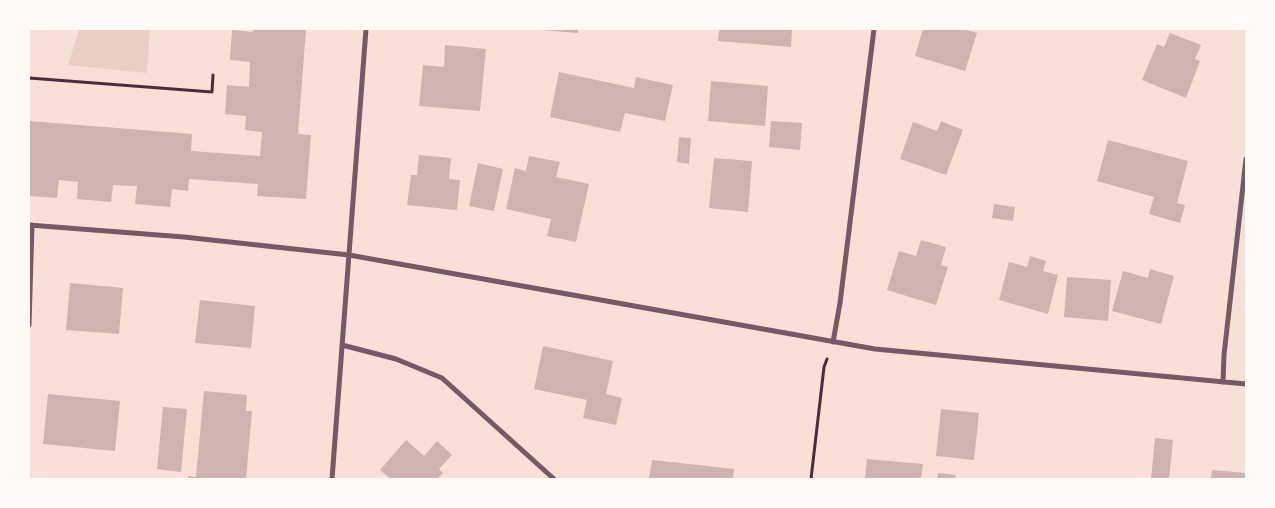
<!DOCTYPE html>
<html>
<head>
<meta charset="utf-8">
<style>
  body { margin:0 }
  #map { position:relative; width:1275px; height:508px; overflow:hidden; background:#f7e1d7; font-family:"IBM Plex Sans",sans-serif }
  canvas { display:block }
  .frame { position:absolute; inset:0; border:30px solid #fffaf5; pointer-events:none }
</style>
</head>
<body>
<div id="map">
<canvas width="1275" height="508"></canvas>
<div class="frame"></div>
</div>
<script>
const g = document.querySelector('canvas').getContext('2d');
g.lineJoin = 'round';
function fillPath(path, color) { g.fillStyle = color; g.fill(path, 'evenodd'); }
function stroke(path, color, width, dash) { g.strokeStyle = color; g.lineWidth = width; g.lineCap = dash ? 'butt' : 'round'; g.setLineDash(dash || []); g.stroke(path); }
fillPath(new Path2D(`
  M 79,29 L 150,29 L 147,73 L 68,65 Z`), '#ebcfc5');
fillPath(new Path2D(`
  M 253,29 L 306,29 L 298,134 L 311,135 L 306,199 L 257,196 L 258,184 L 189,179 L 188,191 L 172,189 L 170,207 L 135,204 L 137,186 L 113,185 L 111,202 L 77,199 L 78,182 L 59,180 L 57,198 L 29,196 L 29,121 L 192,134 L 191,151 L 260,156 L 262,132 L 245,130 L 246,116 L 225,114 L 227,85 L 249,87 L 250,62 L 230,60 L 232,30 L 253,32 Z
  M 541,29 L 578,29 L 578,33 L 541,30 Z
  M 719,29 L 792,29 L 791,47 L 718,41 Z
  M 923,29 L 962,29 L 977,33 L 965,71 L 915,56 Z
  M 1170,33 L 1201,45 L 1195,59 L 1200,61 L 1186,98 L 1142,80 L 1157,44 L 1164,47 Z
  M 445,45 L 486,49 L 480,111 L 419,106 L 423,65 L 444,67 Z
  M 559,72 L 634,88 L 636,77 L 673,85 L 665,121 L 625,113 L 620,132 L 550,117 Z
  M 711,81 L 768,86 L 765,126 L 708,121 Z
  M 771,121 L 802,123 L 800,150 L 769,147 Z
  M 941,121 L 963,130 L 946,175 L 900,159 L 913,122 L 937,131 Z
  M 679,137 L 691,138 L 689,164 L 677,162 Z
  M 1108,140 L 1188,161 L 1177,203 L 1185,205 L 1180,223 L 1149,214 L 1154,197 L 1097,181 Z
  M 419,155 L 451,158 L 449,179 L 460,180 L 457,210 L 407,205 L 411,175 L 417,175 Z
  M 529,156 L 560,162 L 556,177 L 589,184 L 576,242 L 547,236 L 551,219 L 506,209 L 515,168 L 526,171 Z
  M 714,158 L 752,161 L 748,212 L 709,208 Z
  M 478,163 L 503,169 L 494,211 L 469,206 Z
  M 994,204 L 1015,207 L 1013,221 L 992,218 Z
  M 921,240 L 946,247 L 941,265 L 948,267 L 936,305 L 887,290 L 899,251 L 916,256 Z
  M 1030,256 L 1046,261 L 1043,271 L 1058,275 L 1048,314 L 999,300 L 1009,262 L 1027,267 Z
  M 1150,269 L 1174,276 L 1161,324 L 1112,311 L 1123,271 L 1148,278 Z
  M 1067,277 L 1111,280 L 1108,321 L 1064,317 Z
  M 70,283 L 123,288 L 119,334 L 66,330 Z
  M 200,300 L 255,306 L 251,348 L 195,343 Z
  M 543,346 L 613,361 L 606,394 L 622,398 L 616,425 L 583,418 L 587,400 L 534,389 Z
  M 204,391 L 247,395 L 246,411 L 252,411 L 246,479 L 188,479 L 188,476 L 196,477 Z
  M 48,394 L 120,401 L 115,451 L 43,444 Z
  M 163,407 L 187,409 L 181,472 L 157,469 Z
  M 941,409 L 979,413 L 974,460 L 936,456 Z
  M 1155,438 L 1173,440 L 1169,479 L 1151,479 Z
  M 406,440 L 424,456 L 437,441 L 452,455 L 439,469 L 443,473 L 437,479 L 391,479 L 380,470 Z
  M 867,459 L 923,464 L 921,479 L 865,479 Z
  M 652,460 L 734,469 L 733,479 L 649,479 Z
  M 1212,470 L 1246,473 L 1246,479 L 1211,479 Z
  M 938,473 L 956,475 L 955,479 L 937,479 Z`), '#ccb4b1');
stroke(new Path2D(`
  M 29,78 L 212,92 L 213,75
  M 811,479 L 824,367 L 827,359`), '#4a2c40', 3);
stroke(new Path2D(`
  M 29,225 L 184,237 L 349,255 L 875,349 L 1246,384
  M 29,325 L 32,225
  M 833,342 L 840,303 L 874,29
  M 342,345 L 396,359 L 442,378 L 554,479
  M 1223,382 L 1224,355 L 1246,159
  M 332,479 L 366,29`), '#755966', 5);
</script>
</body>
</html>
